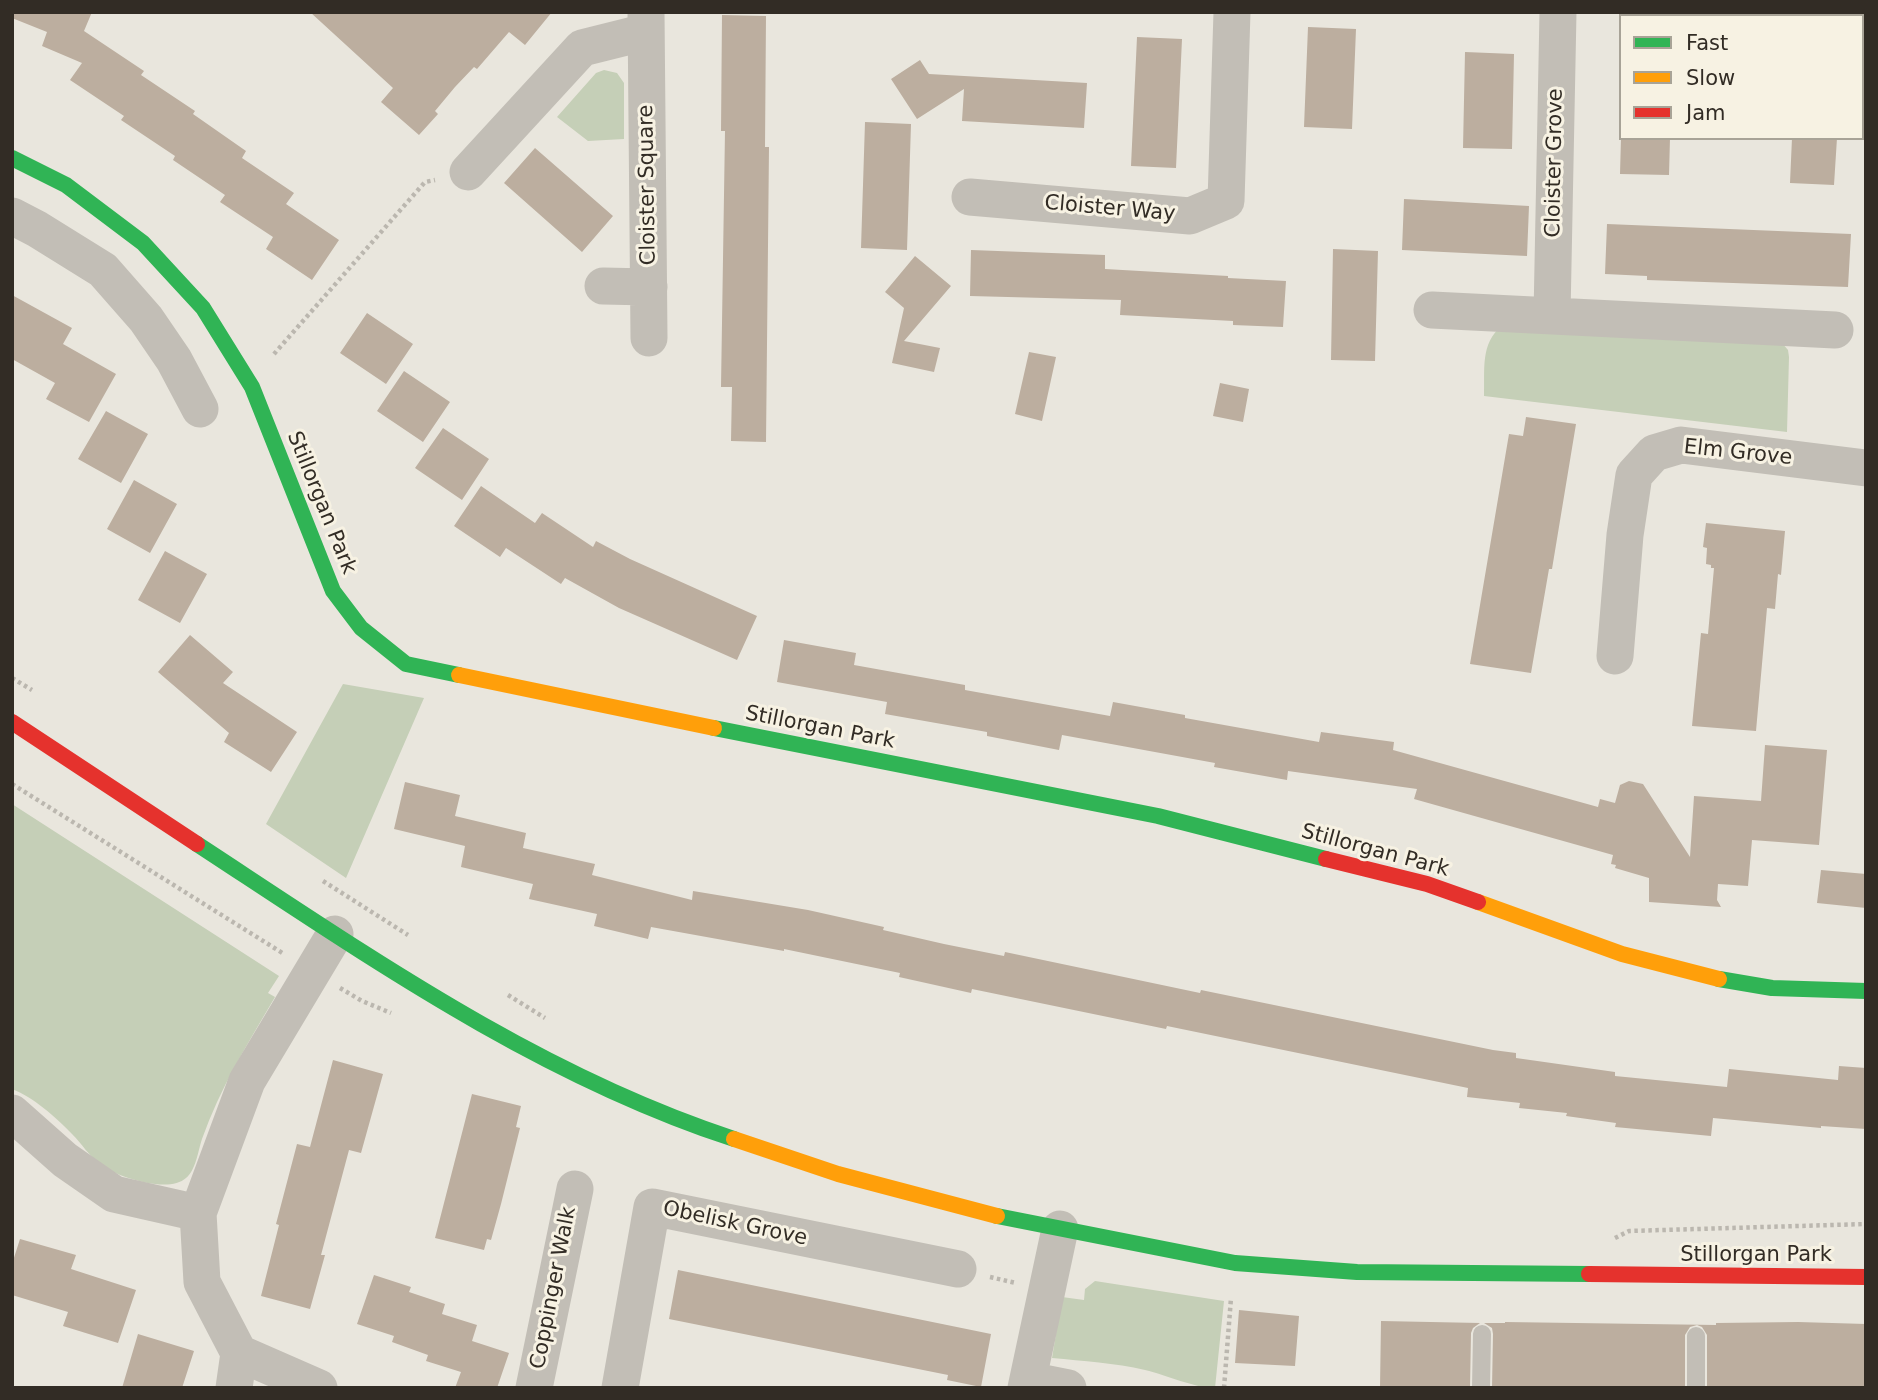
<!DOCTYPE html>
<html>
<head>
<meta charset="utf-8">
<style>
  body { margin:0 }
  #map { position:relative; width:1878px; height:1400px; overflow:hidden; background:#e9e6dd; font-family:"DejaVu Sans",sans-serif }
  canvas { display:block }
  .frame { position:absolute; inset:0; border:14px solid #322c25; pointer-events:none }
  .legend { position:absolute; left:1619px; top:14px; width:245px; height:126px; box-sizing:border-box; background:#f7f2e3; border:2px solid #a8a397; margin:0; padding:9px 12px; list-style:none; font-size:21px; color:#322c25 }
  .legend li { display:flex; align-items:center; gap:14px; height:35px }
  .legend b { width:35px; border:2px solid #a8a397 }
</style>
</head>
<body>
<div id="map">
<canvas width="1878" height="1400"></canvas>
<div class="frame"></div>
<ul class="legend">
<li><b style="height:9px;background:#30b455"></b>Fast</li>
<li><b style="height:9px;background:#ff9f0a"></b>Slow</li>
<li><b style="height:9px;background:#e5322d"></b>Jam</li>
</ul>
</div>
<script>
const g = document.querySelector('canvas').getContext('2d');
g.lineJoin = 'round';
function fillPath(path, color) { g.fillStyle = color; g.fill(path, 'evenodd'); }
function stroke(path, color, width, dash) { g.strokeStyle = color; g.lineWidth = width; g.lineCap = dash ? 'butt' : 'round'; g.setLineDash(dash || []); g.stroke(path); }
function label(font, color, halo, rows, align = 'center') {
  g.font = font + ' "DejaVu Sans",sans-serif'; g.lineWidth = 6; g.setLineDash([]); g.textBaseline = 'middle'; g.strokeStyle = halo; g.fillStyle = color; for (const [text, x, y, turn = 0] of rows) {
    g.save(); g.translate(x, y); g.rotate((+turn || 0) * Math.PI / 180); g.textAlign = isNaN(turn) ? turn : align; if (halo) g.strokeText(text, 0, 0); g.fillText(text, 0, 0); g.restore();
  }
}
fillPath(new Path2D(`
  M 604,70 L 617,73 L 624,83 L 624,139 L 588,141 L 557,117 L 596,73 Z
  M 1502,326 L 1782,343 L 1788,350 L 1789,357 L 1787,432 L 1484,396 C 1485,370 1480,343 1502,326 Z
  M 343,684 L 424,698 L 346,878 L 266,824 Z
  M 12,804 L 279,976 L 268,993 L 275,997 C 248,1043 220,1088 202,1139 C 198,1151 196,1170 186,1178 C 169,1194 117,1177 101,1165 C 89,1156 82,1144 72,1134 C 56,1117 33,1097 12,1089 Z
  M 1095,1281 L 1224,1301 L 1215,1388 C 1194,1388 1167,1375 1145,1370 C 1115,1363 1083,1361 1052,1358 L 1062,1297 L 1084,1300 L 1085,1289 Z`), '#c5cfb7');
fillPath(new Path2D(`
  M 12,12 L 92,12 L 84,31 L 144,71 L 141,75 L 195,111 L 193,114 L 246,151 L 242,158 L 294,193 L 286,204 L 339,240 L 312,280 L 266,249 L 273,237 L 220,202 L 225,195 L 173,160 L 175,156 L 121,120 L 124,116 L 70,80 L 82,63 L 42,46 L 47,32 L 12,18 Z
  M 310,12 L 552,12 L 525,45 L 509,32 L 477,69 L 474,67 L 455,87 L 435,111 L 438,114 L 419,135 L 381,102 L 393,88 Z
  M 722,15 L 766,16 L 765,147 L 769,147 L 766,442 L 731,441 L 732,387 L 721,387 L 725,131 L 721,131 Z
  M 1308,27 L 1356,29 L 1352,129 L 1304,127 Z
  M 1137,37 L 1182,39 L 1176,168 L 1131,166 Z
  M 1465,52 L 1514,54 L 1512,149 L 1463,148 Z
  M 920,60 L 929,74 L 1087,83 L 1084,128 L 962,121 L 964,89 L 917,119 L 891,79 Z
  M 865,122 L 911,124 L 907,250 L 861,248 Z
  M 1621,138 L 1670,138 L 1669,175 L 1620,174 Z
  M 1792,138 L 1837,138 L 1834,185 L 1790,183 Z
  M 535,148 L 613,216 L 582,252 L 504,183 Z
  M 1404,199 L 1529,206 L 1527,256 L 1402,250 Z
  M 1607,224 L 1851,234 L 1848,287 L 1647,280 L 1647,276 L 1605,274 Z
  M 1333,249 L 1378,251 L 1375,361 L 1331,360 Z
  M 971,250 L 1105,255 L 1105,269 L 1228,276 L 1228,278 L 1286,281 L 1283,327 L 1233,325 L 1233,321 L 1120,315 L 1121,300 L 970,296 Z
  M 915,256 L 951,286 L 904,341 L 940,348 L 934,372 L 892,363 L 904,308 L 885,292 Z
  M 12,295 L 72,328 L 63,344 L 116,374 L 89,422 L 46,399 L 55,383 L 12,359 Z
  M 367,313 L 413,344 L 386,384 L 340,353 Z
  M 1029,352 L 1056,357 L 1042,421 L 1015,414 Z
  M 404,371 L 450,402 L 423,442 L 377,411 Z
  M 1220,383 L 1249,389 L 1243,422 L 1213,416 Z
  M 106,411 L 148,434 L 121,483 L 78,459 Z
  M 1526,417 L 1576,424 L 1552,569 L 1549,569 L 1531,673 L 1470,664 L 1509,434 L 1523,436 Z
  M 443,428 L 489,459 L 462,500 L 415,468 Z
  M 134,480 L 177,504 L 150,553 L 107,529 Z
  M 481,486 L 535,523 L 542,513 L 593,547 L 596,541 L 630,559 L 757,616 L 737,660 L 619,608 L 565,578 L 561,584 L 506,548 L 500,557 L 454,526 Z
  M 1706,523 L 1785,531 L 1781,575 L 1778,574 L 1775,609 L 1767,608 L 1756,731 L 1692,726 L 1701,633 L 1708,634 L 1714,568 L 1711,568 L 1711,565 L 1706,564 L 1707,548 L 1703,547 Z
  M 165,551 L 207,574 L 180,623 L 138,600 Z
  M 190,635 L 233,672 L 223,683 L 297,732 L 271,772 L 224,742 L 229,733 L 158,672 Z
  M 784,640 L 856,653 L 854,665 L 965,685 L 965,690 L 1110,716 L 1113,702 L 1185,715 L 1185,718 L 1319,742 L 1321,732 L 1394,742 L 1393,750 L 1598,807 L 1600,799 L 1615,803 L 1620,785 L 1629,781 L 1643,784 L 1690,857 L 1694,796 L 1761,801 L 1765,745 L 1827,750 L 1819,845 L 1752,840 L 1748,886 L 1718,884 L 1717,900 L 1721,907 L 1649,902 L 1649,878 L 1615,868 L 1616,865 L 1611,864 L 1613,855 L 1414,799 L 1417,789 L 1288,771 L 1287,780 L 1214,767 L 1215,763 L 1062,735 L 1059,750 L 987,736 L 987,732 L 885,714 L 887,702 L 777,682 Z
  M 405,782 L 460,795 L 455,816 L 526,833 L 523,848 L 595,864 L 592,875 L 692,900 L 693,891 L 808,910 L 884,927 L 883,930 L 944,944 L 1004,956 L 1005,952 L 1200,993 L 1201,990 L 1493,1050 L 1516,1053 L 1516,1058 L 1615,1072 L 1615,1076 L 1727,1087 L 1729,1069 L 1838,1080 L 1839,1066 L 1866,1068 L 1866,1129 L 1821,1126 L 1821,1128 L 1713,1118 L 1711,1136 L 1615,1127 L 1616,1123 L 1566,1116 L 1567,1113 L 1519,1108 L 1520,1103 L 1467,1097 L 1468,1088 L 1167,1026 L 1166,1029 L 972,989 L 971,993 L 899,977 L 900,973 L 784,949 L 784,951 L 651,927 L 648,939 L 594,926 L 597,914 L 529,899 L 533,884 L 461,867 L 465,846 L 394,829 Z
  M 1821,870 L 1866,874 L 1866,908 L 1817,903 Z
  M 333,1060 L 383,1074 L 361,1153 L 349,1150 L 321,1255 L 325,1255 L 310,1309 L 261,1296 L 279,1225 L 276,1224 L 297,1144 L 310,1147 Z
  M 472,1094 L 521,1106 L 516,1127 L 520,1128 L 501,1204 L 491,1240 L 487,1239 L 484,1250 L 435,1238 Z
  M 20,1239 L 76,1255 L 71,1269 L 136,1290 L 118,1343 L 63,1326 L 68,1312 L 12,1295 L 12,1264 Z
  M 678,1270 L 991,1334 L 981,1387 L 947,1380 L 948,1375 L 669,1319 Z
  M 374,1275 L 411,1287 L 409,1292 L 445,1304 L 442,1314 L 477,1325 L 472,1341 L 509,1353 L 497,1388 L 455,1388 L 461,1372 L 426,1361 L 428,1355 L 392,1342 L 394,1336 L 357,1324 Z
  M 1239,1310 L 1299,1316 L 1295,1366 L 1235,1363 Z
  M 1381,1321 L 1480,1323 L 1473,1328 L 1471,1333 L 1470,1388 L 1380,1388 Z
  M 1505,1322 L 1716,1325 L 1716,1323 L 1798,1322 L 1866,1324 L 1866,1388 L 1707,1388 L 1707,1335 L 1702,1327 L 1697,1325 L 1690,1327 L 1685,1335 L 1685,1388 L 1492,1388 L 1493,1334 L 1492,1328 L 1484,1323 L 1505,1323 Z
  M 138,1334 L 194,1351 L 182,1388 L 122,1388 Z`), '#bcae9f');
stroke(new Path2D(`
  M 274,354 L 425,182 L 435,180
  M 12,678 L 32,690
  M 12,784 L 284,954
  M 323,881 L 408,935
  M 340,988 L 362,1001 L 391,1013
  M 508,995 L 545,1018
  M 1615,1238 L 1629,1231 L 1866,1224
  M 990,1277 L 1016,1283
  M 1224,1388 L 1231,1298`), '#bbb7af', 4.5, [3.5, 3.5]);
stroke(new Path2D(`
  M 1696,1336 L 1696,1388
  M 1481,1388 L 1482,1334`), '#c2beb6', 18);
stroke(new Path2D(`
  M 646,12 L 649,338
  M 468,172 L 582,48 L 646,32
  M 970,197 L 1190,216 L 1226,201 L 1232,12
  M 12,216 L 37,229 L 103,270 L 146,319 L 174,360 L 200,409
  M 603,286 L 649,287
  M 1432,310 L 1835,330
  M 1552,315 L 1558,12
  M 1615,656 L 1625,535 L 1634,475 L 1654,453 L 1681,445 L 1866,468
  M 12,1113 L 65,1160 L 114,1194 L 198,1213
  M 239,1353 L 319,1388
  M 1028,1380 L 1068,1388
  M 234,1388 L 239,1353 L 202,1282 L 198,1213 L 247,1081 L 335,934
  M 534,1388 L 575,1189
  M 620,1388 L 652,1207 L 958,1269
  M 1026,1388 L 1060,1229`), '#c2beb6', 37);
stroke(new Path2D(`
  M 12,158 L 66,185 L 143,243 L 203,308 L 252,387 L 333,591 L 361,628 L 406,664 L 459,675
  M 714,728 L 1158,816 L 1326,859
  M 197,844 C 368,956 538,1075 734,1139
  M 1719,979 L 1772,988 L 1866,991
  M 997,1216 L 1235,1263 L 1357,1272 L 1589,1274`), '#30b455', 16);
stroke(new Path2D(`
  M 459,675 L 714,728
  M 1478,902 L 1622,954 L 1719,979
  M 734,1139 L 838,1174 L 997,1216`), '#ff9f0a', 16);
stroke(new Path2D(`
  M 12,722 L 197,844
  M 1326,859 L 1427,884 L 1478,902
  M 1589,1274 L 1866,1277`), '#e5322d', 16);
label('21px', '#322c25', '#f7f2e3', [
  ["Cloister Grove",1555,163,-89],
  ["Cloister Square",648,185,-91],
  ["Cloister Way",1110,209,5],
  ["Elm Grove",1738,453,6],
  ["Stillorgan Park",321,503,68],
  ["Stillorgan Park",820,728,11],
  ["Stillorgan Park",1375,851,15],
  ["Obelisk Grove",735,1224,12],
  ["Stillorgan Park",1756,1256],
  ["Coppinger Walk",554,1288,-79]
]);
</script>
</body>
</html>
